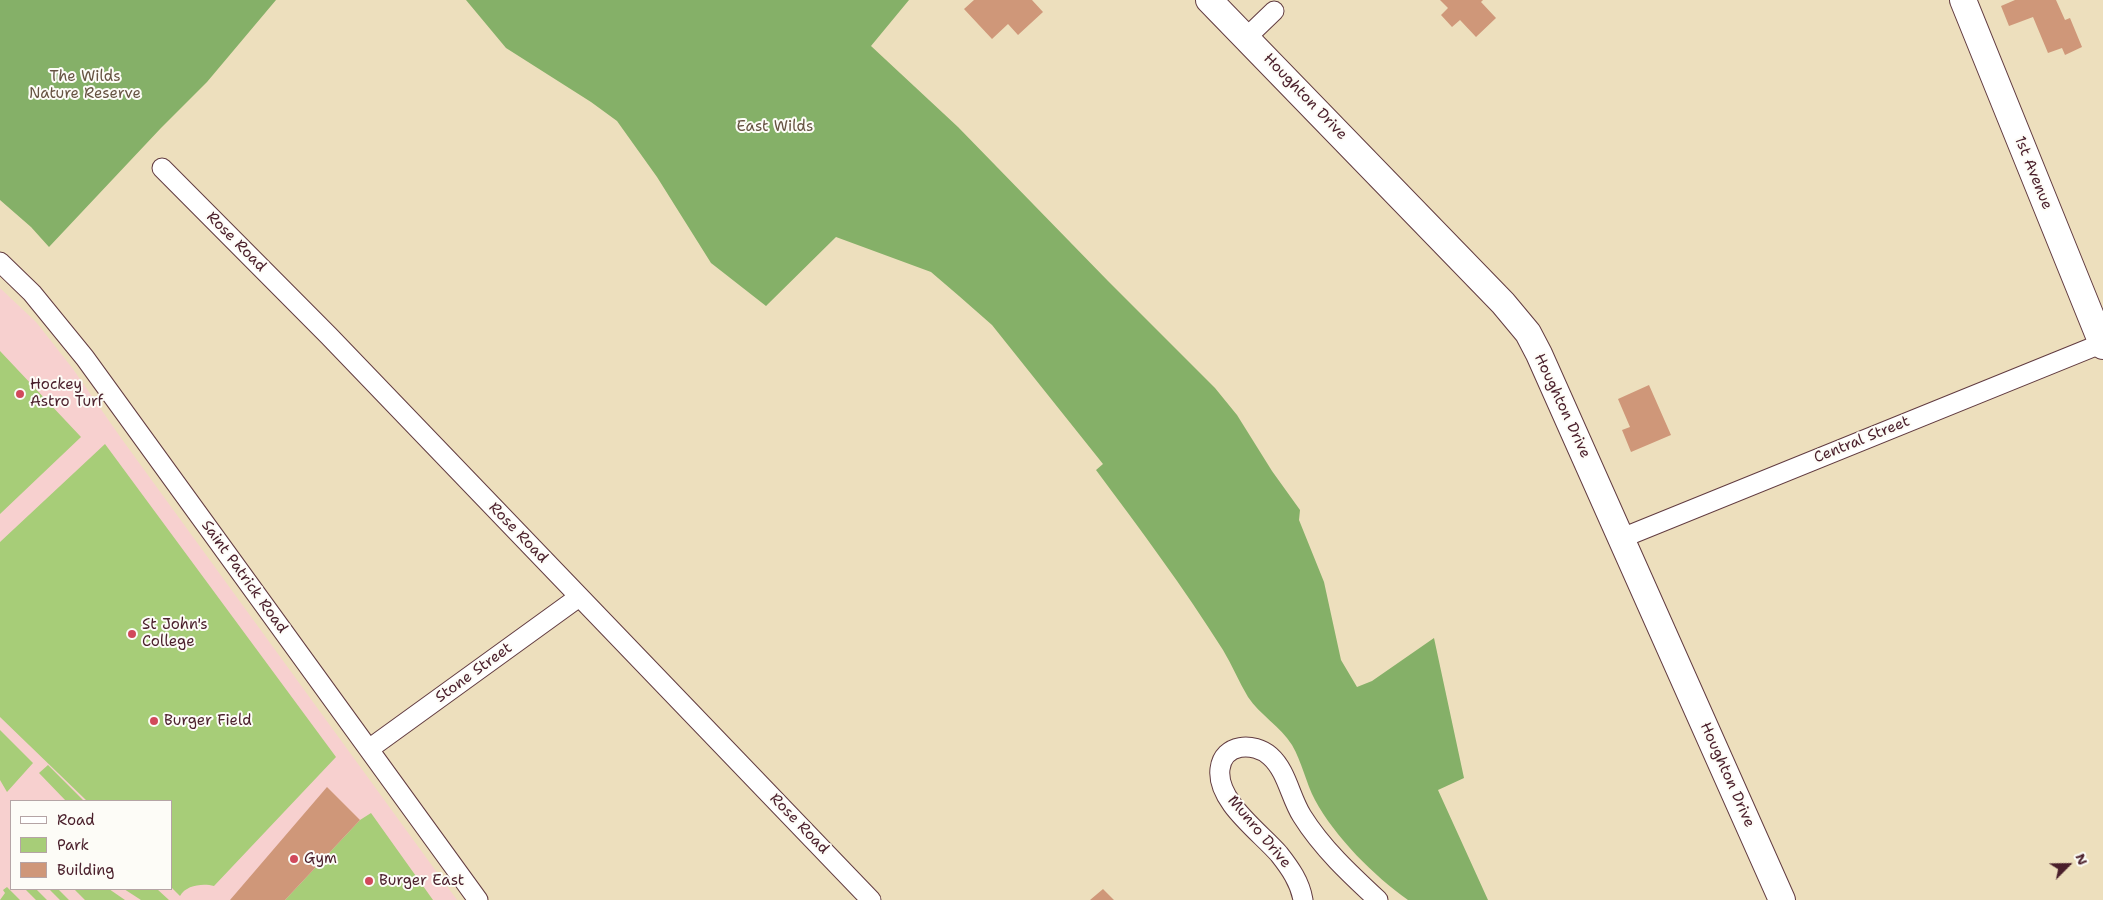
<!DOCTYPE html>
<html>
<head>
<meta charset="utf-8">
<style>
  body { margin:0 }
  #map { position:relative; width:2103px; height:900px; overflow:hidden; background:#eddfbd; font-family:"Shantell Sans",sans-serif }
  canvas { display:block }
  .legend { position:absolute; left:10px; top:800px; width:162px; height:90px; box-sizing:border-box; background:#fdfcf7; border:1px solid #b5a4a5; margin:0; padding:6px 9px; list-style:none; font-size:15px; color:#4a1f2b }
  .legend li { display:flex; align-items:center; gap:10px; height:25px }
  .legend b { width:25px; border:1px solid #b5a4a5 }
  .north { position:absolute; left:2043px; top:840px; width:50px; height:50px; -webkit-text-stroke:4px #fdfcf7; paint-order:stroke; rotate:67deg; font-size:14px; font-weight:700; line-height:20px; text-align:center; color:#4a1f2b }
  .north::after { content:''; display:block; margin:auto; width:18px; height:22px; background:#4a1f2b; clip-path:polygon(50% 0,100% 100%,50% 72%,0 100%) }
</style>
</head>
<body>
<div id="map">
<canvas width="2103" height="900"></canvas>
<ul class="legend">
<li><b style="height:6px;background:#fff"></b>Road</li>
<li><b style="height:14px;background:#a7cd78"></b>Park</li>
<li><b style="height:14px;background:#cf9779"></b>Building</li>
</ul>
<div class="north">N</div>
</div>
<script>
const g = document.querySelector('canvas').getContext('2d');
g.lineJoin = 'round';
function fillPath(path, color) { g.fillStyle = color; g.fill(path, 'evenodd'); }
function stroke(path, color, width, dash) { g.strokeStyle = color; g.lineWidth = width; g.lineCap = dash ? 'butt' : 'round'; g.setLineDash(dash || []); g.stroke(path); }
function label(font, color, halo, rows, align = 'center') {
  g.font = font + ' "Shantell Sans",sans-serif'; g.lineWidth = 4; g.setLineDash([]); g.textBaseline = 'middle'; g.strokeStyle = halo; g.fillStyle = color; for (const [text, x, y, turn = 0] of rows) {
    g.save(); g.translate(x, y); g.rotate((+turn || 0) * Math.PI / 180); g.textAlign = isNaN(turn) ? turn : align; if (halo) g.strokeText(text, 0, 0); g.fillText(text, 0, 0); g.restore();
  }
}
fillPath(new Path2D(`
  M 0,288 L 36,322 L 73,369 L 121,438 L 457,900 L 0,900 ZM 11,801 L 171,801 L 171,889 L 11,889 Z`), '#f7d0cf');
fillPath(new Path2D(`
  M 0,351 L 81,437 L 0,514 Z
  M 105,444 L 336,757 L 214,886 C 203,883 186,885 180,896 L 171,887 L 171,801 L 87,801 L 0,717 L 0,542 Z
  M 0,730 L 33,763 L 7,792 L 0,780 Z
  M 48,765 L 84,801 L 66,801 L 39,773 Z
  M 371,813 L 433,900 L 285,900 L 360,820 Z
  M 7,887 L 20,900 L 0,900 L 5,893 L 3,890 Z
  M 25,889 L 36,889 L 47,900 L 36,900 Z
  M 49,889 L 58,889 L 69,900 L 60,900 Z
  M 74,889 L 109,889 L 125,900 L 85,900 Z
  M 124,889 L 157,889 L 169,900 L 141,900 Z`), '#a7cd78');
fillPath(new Path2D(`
  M 0,0 L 276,0 L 207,82 L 161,128 L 49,247 L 31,227 L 0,200 Z
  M 466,0 L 909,0 L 871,46 L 958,127 L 1108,281 L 1215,388 L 1237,415 L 1272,471 L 1300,510 L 1299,520 L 1324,582 L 1341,660 L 1357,687 L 1372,681 L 1434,638 L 1464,778 L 1438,790 L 1488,900 L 1408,900 C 1374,876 1335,837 1315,800 C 1306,783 1302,762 1292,745 C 1280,726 1260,715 1248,697 C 1239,682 1232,665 1223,650 C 1184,588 1140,529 1096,470 L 1103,464 L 992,325 L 959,296 L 931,272 L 836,237 L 766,306 L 711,263 L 657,177 L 617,121 L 591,102 L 506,48 Z`), '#85b068');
fillPath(new Path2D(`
  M 974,0 L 1032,0 L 1043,12 L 1018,35 L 1008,24 L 992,39 L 964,9 Z
  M 1440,0 L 1483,0 L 1481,2 L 1496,18 L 1476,37 L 1460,20 L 1452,27 L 1441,15 L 1448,8 Z
  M 2015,0 L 2056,0 L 2065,20 L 2070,18 L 2082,47 L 2065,55 L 2062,48 L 2048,53 L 2033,17 L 2009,26 L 2001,6 Z
  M 1649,385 L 1671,435 L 1631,452 L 1622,430 L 1630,427 L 1618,399 Z
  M 327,787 L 360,820 L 285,900 L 230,900 Z
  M 1103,889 L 1114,900 L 1090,900 Z`), '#cf9779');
const street = new Path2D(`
  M 1247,37 L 1274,11
  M 162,168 L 329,336 L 871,900
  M 0,262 L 32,293 L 85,358 L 478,900
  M 1622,538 L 2103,343
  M 369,749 L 579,597
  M 1303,900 C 1300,882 1290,868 1279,854 C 1260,832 1216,801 1220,769 C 1223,743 1254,742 1270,756 C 1287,771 1290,797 1302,816 C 1322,848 1350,874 1378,900`);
const secondary = new Path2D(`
  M 1209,0 L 1503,303 L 1528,333 L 1539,354 L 1782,900
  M 1963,0 L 2103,346`);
stroke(street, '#623c41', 21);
stroke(secondary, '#623c41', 28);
stroke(street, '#fff', 19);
stroke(secondary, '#fff', 26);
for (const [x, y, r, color] of [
  [20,394,5,"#d1495b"],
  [132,634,5,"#d1495b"],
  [154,721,5,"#d1495b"],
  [294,859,5,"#d1495b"],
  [369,881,5,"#d1495b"]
]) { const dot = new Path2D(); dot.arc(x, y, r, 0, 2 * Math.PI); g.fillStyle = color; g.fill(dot); stroke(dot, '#fdfcf7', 2); }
label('15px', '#665342', '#fdfcf7', [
  ["The Wilds",85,77],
  ["Nature Reserve",85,94],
  ["East Wilds",775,127]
]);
label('15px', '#4a1f2b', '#fdfcf7', [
  ["Houghton Drive",1305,97,46],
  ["1st Avenue",2033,173,68],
  ["Rose Road",236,242,45],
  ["Houghton Drive",1562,406,65],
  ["Central Street",1862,440,-22],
  ["Rose Road",518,533,46],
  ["Saint Patrick Road",244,577,54],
  ["Stone Street",474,673,-36],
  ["Houghton Drive",1727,775,66],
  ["Rose Road",799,824,46],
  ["Munro Drive",1259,832,50]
]);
label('15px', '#4a1f2b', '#fdfcf7', [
  ["Hockey",30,385],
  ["Astro Turf",30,402],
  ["St John's",142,625],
  ["College",142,642],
  ["Burger Field",164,721],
  ["Gym",304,859],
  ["Burger East",379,881]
], 'left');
</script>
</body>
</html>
